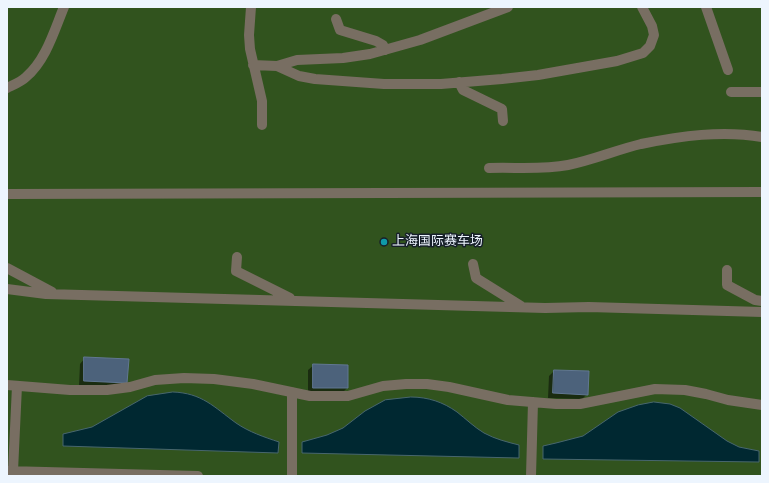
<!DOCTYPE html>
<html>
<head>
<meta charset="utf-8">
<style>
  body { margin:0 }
  #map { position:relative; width:769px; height:483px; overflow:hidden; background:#253950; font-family:"DM Sans",sans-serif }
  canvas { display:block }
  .frame { position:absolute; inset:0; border:8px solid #edf5fe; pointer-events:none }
</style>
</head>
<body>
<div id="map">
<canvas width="769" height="483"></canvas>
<div class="frame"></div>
</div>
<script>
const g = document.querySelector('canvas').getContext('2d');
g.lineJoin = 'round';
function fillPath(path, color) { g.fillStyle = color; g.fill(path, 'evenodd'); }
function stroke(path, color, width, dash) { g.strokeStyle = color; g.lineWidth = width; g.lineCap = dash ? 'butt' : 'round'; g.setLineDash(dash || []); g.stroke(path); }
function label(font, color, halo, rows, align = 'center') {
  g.font = font + ' "DM Sans","Noto Sans SC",sans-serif'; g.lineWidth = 3; g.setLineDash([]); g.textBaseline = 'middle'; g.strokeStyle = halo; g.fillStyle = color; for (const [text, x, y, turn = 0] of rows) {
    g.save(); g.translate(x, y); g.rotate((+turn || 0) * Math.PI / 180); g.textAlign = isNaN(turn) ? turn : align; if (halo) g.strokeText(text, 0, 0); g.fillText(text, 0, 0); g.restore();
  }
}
fillPath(new Path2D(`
  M 7,7 L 762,7 L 762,476 L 7,476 Z`), '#31531e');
const water = new Path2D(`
  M 173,392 C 202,393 214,407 236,423 C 249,432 264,437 279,442 L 278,453 L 63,446 L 63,434 L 92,427 L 147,396 Z
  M 411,397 C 428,397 443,402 457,412 C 466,419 474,427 484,433 C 495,439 507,442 519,445 L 519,458 L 302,453 L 302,442 L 327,435 L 343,428 L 365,411 L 385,400 Z
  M 654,402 L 670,404 L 680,408 L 727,441 L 739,447 L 759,451 L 759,462 L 543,459 L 543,446 L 556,443 L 583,436 L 618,412 L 638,405 Z`);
fillPath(water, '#002831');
stroke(water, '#47666e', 1);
fillPath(new Path2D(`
  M 85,358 L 126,382 L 121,388 L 79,386 L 80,364 Z
  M 314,365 L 347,388 L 342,393 L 308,392 L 308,370 Z
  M 554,371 L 587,394 L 582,399 L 548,398 L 549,376 Z`), '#0007');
const building = new Path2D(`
  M 84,357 L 129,359 L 127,383 L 84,381 Z
  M 313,364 L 348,365 L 348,388 L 313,388 Z
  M 554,370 L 589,371 L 588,395 L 553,393 Z`);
fillPath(building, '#4c627b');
stroke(building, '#617792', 1);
stroke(new Path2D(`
  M 251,7 L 249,35 L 250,49 L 262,101 L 262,125
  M 706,7 L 728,70
  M 336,19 L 340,30 L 376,41 L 383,45 L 385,50
  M 253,65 L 277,66 L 299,76 L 315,79 L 384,84 L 441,84 L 502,79 L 538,75 L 617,61 L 643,53 L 650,46 L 654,35 L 652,26 L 642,7
  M 277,66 L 297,60 L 343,58 L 370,54 L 420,40 L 508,7
  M 459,82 L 463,90 L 502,109 L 503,121
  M 7,88 C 13,85 21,82 26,77 C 46,60 54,31 64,7
  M 731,92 L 762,92
  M 489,168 C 515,167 542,170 568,165 C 593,160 616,150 641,144 C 681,136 722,130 762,137
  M 7,194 L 762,192
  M 237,257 L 236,271 L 290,298
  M 473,264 L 476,278 L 521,306
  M 7,268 L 52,292
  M 727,270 L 727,285 L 755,300 L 762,301
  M 7,289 L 46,294 L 545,308 L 589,307 L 762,312
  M 7,385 L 70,390 L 107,390 L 130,387 L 155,380 L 184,378 L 214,379 L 253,384 L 310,396 L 348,396 L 383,386 L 406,384 L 427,384 L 449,387 L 508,400 L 556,404 L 580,404 L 655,389 L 685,390 L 706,394 L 728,400 L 762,405
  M 7,471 L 198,476
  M 13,471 L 17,386
  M 292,476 L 292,392
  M 531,476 L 533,402`), '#786e62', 10);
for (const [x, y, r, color] of [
  [384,242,4,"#0f9aa8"]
]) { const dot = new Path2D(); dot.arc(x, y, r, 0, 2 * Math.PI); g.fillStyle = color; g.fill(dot); stroke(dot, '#17202a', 1.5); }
label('13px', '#edf5fe', '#17202a', [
  ["上海国际赛车场",392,242]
], 'left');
</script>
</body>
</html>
